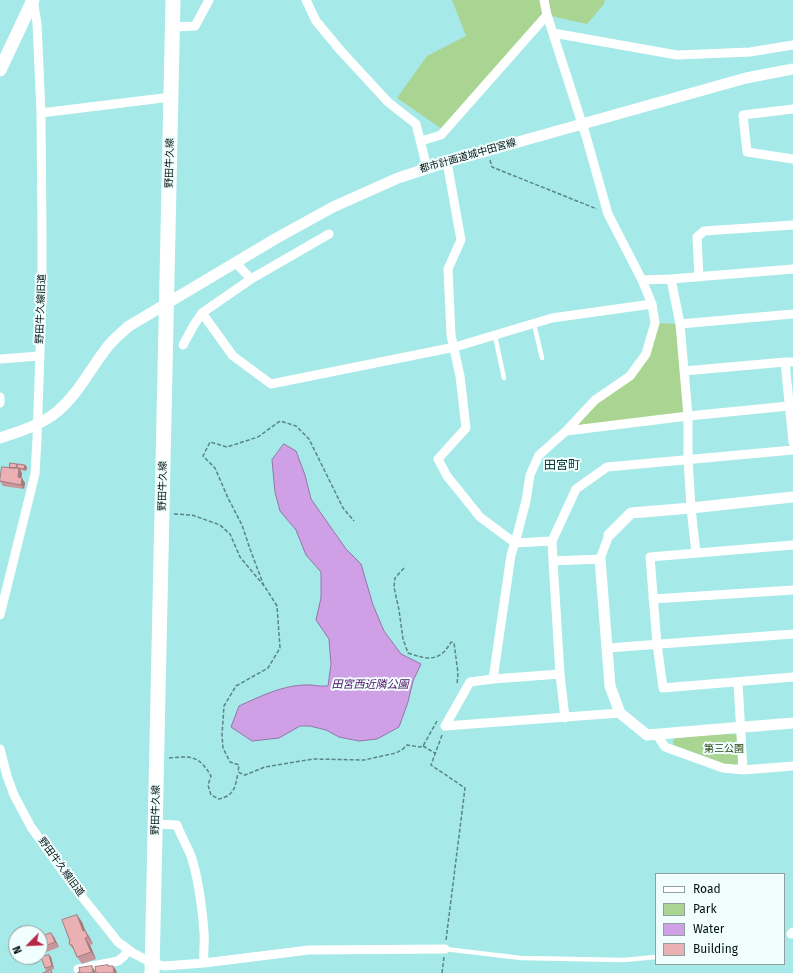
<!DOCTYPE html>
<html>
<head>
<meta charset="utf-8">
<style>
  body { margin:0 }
  #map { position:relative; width:793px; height:973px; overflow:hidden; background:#a5e9e8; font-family:"Fira Sans",sans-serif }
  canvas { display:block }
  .legend { position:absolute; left:655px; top:873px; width:130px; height:92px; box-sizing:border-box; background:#f1fefe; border:1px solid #919f9f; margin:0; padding:5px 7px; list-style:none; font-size:12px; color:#011 }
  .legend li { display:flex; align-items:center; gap:8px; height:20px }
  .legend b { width:20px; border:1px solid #919f9f }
  .north { position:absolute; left:8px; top:925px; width:40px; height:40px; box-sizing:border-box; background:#f1fefe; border:1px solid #919f9f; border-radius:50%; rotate:246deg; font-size:11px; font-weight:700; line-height:16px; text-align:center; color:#011 }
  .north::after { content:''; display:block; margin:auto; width:14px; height:18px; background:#b72646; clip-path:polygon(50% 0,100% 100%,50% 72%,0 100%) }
</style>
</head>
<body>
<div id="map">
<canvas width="793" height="973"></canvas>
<ul class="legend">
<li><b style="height:5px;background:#fff"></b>Road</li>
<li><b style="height:11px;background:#aad491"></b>Park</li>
<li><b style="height:11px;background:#d0a0e7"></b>Water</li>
<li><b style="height:11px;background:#eab0b4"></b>Building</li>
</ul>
<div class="north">N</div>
</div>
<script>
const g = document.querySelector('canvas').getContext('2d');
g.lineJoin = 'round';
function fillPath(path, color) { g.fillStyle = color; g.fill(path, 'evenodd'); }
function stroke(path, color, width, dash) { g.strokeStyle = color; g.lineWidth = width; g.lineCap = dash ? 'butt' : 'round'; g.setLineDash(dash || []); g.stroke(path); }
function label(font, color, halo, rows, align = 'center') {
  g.font = font + ' "Fira Sans","Noto Sans JP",sans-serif'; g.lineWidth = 4; g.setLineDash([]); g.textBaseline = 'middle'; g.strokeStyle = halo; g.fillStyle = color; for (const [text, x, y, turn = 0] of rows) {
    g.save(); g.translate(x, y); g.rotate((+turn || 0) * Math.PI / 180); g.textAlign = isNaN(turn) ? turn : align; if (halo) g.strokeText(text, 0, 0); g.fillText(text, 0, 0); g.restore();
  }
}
fillPath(new Path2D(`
  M 452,0 L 605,0 L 604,4 L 587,24 L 547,15 L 442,129 L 397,98 L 427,56 L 466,36 Z
  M 655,323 L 680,324 L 688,416 L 566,431 L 595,400 L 630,376 L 646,354 Z
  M 733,734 L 739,736 L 740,762 L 734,765 L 730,766 L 674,745 L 673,741 L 675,738 L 680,736 Z`), '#aad491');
const water = new Path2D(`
  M 284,444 L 296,451 L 305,475 L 311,499 L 346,549 L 361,564 L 373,605 L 384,631 L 401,654 L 421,664 L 413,681 L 408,702 L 399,727 L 377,739 L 359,741 L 339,737 L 326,730 L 310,726 L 300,726 L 279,738 L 252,741 L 231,727 L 239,706 C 259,697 281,686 303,685 C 311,684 320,687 328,686 L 331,664 L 329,639 L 316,620 L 321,598 L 321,572 L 306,555 L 296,530 L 280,511 L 275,492 L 272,460 Z`);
fillPath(water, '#d0a0e7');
stroke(water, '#9275a7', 1);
stroke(new Path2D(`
  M 490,160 L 492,167 L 597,209
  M 174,514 L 192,515 L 220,525 L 230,534 L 240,557 L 265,587 L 277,606 L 280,648 L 268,668 L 236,686 L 224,706 L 222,735 L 223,748 L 230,762 L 239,765 L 238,772 L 245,775 L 265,767 L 313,759 L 364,760 L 396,753 L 403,749 L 407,745 L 420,747 L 423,746 L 437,721
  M 404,568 L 395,578 L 394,587 L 399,610 L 403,639 L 408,653 C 428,660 440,662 451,642 L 454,643 L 458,673 L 457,685
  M 264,586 L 250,549 L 242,525 L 228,498 L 215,468 L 203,456 L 210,442 L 227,447 L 258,437 L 280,421 L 296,426 L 309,439 L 343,508 L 354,521
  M 442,735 L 431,765 L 465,788 L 446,940
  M 423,746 L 435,753
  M 169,758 C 191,756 199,755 211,776 L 208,785 L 211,795 L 219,799 C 235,795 235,787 238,773
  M 442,973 L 444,957`), '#598585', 1.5, [4, 2]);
stroke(new Path2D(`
  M 534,324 L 542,358
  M 495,336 L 504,378
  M 445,949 L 521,958 L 623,960 L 656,957`), '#fff', 4.5);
stroke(new Path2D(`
  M 306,0 L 316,21 L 341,51 L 388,102 L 416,124 L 427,168
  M 173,27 L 195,26 L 209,0
  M 553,33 L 677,55 L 750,52 L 793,45
  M 793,109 L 743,115 L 747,152 L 793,159
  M 41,113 L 171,97
  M 421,141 L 441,135 L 547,15 L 544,0
  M 447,162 L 461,240 L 448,269 L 451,335 L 460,376 L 466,428 L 438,459 L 447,476 L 480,517 L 515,543 L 552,541 L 553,561 L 600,559 L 609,535
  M 236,263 L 251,279
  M 699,277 L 697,237 L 704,231 L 793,225
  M 642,280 L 671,279
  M 202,313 L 233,356 L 271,384 L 455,347 L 552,318 L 652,304
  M 680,324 L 793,314
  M 183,345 L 194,325 L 202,313 L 251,279 L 329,234
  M 0,359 L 39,356
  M 793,362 L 785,362 L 793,442
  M 684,371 L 785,362
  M 0,397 L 0,403
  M 566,431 L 688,416 L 789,406
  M 552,541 L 576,489 L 607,467 L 793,450
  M 793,545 L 650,557 L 657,644 L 663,688 L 793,677
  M 696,553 L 691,508 L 688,459 L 688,416 L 680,324 L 671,279 L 793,269
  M 553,561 L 560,674 L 565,718
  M 653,599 L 793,590
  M 0,615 L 35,474 L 37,439 L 42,294 L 42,235 L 41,113 L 37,23 L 33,0
  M 608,648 L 793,634
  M 493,679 L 511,555 L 515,543 L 526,501 L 530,475 L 539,455 L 566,431 L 595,400 L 630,376 L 646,354 L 655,323 L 652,304 L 642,280 L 608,214 L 586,136 L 547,15
  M 738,682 L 743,770 L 793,766
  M 445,726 L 620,713
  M 445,726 L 470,682 L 493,679 L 560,674
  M 657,735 L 665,747 L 723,768 L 743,770
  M 0,749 L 7,776 L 14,795 L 31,827 L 75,888 L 118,942 L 133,953 L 152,963 L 164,966 L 204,963 L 309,950 L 445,949
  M 155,824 L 177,825 C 181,836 187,846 191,856 C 199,880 202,907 204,932 C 205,942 203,952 204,963
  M 791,934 L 793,932
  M 78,969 L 118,961 L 124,956 L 128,950`), '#fff', 9);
stroke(new Path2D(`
  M 0,438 C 21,431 41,425 58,411 C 80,392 91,367 109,345 C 115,338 122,332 129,326 L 275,239 L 333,207 L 398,178 L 447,162 L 746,78 L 793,69
  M 609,535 L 631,513 L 691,508 L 793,497
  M 600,559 L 610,686 L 620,713 L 647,735 L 793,723`), '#fff', 11);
stroke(new Path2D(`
  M 0,70 L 33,0`), '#fff', 13);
stroke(new Path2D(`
  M 152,973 L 173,0`), '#fff', 15);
fillPath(new Path2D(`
  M 18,465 L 25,465 L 27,467 L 26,471 L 20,470 L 22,473 L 21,478 L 25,483 L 24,489 L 3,486 L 0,481 L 10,468 Z
  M 77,915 L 82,922 L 85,931 L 90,938 L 93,944 L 90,945 L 96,959 L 82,964 L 77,957 L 74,950 L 70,945 L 70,941 Z
  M 54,937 L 59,947 L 44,953 L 40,947 Z
  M 49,955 L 51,957 L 54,969 L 46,971 L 45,968 Z`), '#c9979b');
fillPath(new Path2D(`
  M 25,465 L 27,467 L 26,471 L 24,469 Z
  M 19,468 L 22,473 L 21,482 L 18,477 Z
  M 22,478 L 25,483 L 24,489 L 21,485 Z
  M 77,915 L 82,922 L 88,937 L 83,931 Z
  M 85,930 L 90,938 L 93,944 L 88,937 Z
  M 51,933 L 54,937 L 59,947 L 55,942 Z
  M 85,938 L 90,945 L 96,959 L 91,952 Z
  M 49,955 L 51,957 L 54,969 L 52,966 Z
  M 92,966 L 95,971 L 95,973 L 93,973 L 93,972 Z
  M 113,966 L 116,970 L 117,973 L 114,973 Z`), '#a47b7e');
const building = new Path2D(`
  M 10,463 L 17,464 L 16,468 L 10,468 Z
  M 18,464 L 25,465 L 24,469 L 17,468 Z
  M 2,467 L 19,468 L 18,477 L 22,478 L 21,485 L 0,481 Z
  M 77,915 L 83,931 L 85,930 L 88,937 L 85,938 L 91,952 L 77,957 L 72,945 L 70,945 L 69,942 L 70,941 L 62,920 Z
  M 51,933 L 55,942 L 40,948 L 40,937 Z
  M 49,955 L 52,966 L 45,968 L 41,957 Z
  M 108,965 L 108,966 L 113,966 L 114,973 L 96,973 L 95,967 Z
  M 92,966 L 93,972 L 89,973 L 78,973 L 78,972 L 80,972 L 79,968 Z
  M 51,970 L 52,973 L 43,973 Z`);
fillPath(building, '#eab0b4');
stroke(building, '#a47b7e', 1);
label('10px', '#011', '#f1fefe', [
  ["都市計画道城中田宮線",468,156,-16],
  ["野田牛久線",170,163,-89],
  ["野田牛久線旧道",41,309,-88],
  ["野田牛久線",163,486,-89],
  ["野田牛久線",156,810,-89],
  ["野田牛久線旧道",61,867,54]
]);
label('10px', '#23410d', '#f1fefe', [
  ["第三公園",724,749]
]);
label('italic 11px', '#4d0e64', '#f1fefe', [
  ["田宮西近隣公園",370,685]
]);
label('12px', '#0c3131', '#f1fefe', [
  ["田宮町",562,466]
]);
</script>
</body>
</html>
